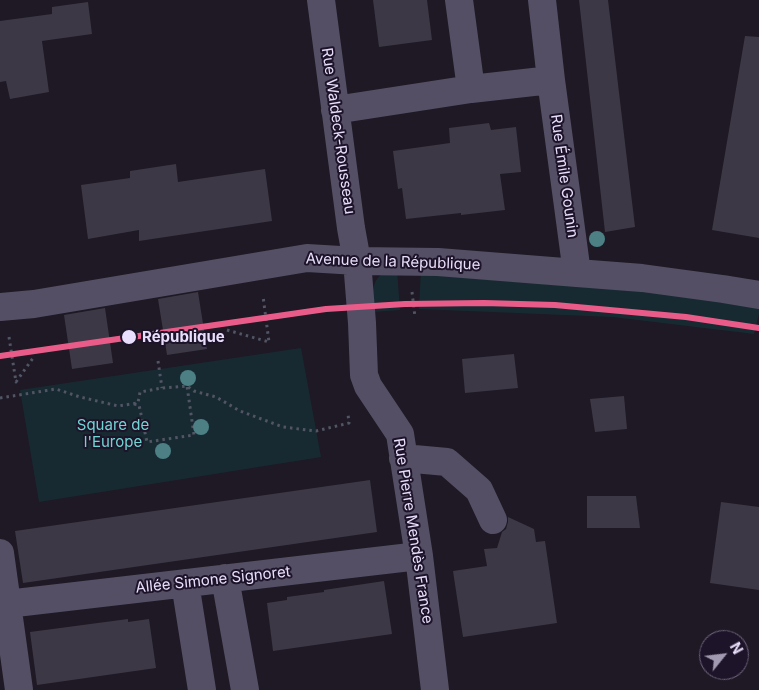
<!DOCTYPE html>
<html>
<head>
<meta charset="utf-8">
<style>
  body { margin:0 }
  #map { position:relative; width:759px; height:690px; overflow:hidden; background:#1e1924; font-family:Inter,sans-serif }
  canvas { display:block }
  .north { position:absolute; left:699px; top:630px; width:50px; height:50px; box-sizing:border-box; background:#1d1429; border:1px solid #6f657d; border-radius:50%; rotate:61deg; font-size:14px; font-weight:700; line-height:20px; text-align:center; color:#e9dffc }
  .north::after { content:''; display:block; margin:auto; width:18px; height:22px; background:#a29ab0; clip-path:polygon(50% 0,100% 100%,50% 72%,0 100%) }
</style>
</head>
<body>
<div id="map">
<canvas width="759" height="690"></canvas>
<div class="north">N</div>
</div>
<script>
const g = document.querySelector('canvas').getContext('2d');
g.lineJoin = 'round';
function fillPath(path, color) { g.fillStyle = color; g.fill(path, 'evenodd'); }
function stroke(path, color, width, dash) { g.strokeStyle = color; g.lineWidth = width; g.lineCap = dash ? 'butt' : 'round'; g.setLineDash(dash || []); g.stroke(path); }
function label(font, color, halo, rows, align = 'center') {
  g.font = font + ' Inter,sans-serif'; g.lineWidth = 4; g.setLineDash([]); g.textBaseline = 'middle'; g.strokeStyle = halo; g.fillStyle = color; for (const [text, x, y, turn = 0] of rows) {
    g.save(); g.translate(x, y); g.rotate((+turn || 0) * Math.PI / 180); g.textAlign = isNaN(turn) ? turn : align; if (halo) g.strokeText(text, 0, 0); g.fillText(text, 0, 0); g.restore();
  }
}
fillPath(new Path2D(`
  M 421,269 L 759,303 L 759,314 L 754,334 L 613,317 L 419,309 Z
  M 397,270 L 400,310 L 373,312 C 373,301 370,283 381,275 C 385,273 393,272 397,270 Z
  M 301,348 L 321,457 L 39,502 L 20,390 Z`), '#182a31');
fillPath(new Path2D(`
  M 373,0 L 427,0 L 432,40 L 379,47 Z
  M 579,0 L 608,0 L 635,227 L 605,232 Z
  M 88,2 L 92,34 L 42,41 L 49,92 L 10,99 L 6,81 L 0,82 L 0,21 L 52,14 L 52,7 Z
  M 745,36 L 759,37 L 759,238 L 712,230 Z
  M 489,123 L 491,130 L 516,127 L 521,172 L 500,174 L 505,210 L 461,215 L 461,213 L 406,219 L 402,188 L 398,189 L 393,151 L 450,143 L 449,128 Z
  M 176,164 L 178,182 L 265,169 L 272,221 L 139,241 L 139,230 L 88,239 L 81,185 L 130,178 L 130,171 Z
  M 198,292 L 207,349 L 167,355 L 158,299 Z
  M 105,308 L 113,363 L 72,369 L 64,315 Z
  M 514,354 L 518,388 L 465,393 L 462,359 Z
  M 624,396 L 627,429 L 595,432 L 590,399 Z
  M 370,480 L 377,532 L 23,583 L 15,531 Z
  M 587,496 L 636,496 L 640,528 L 587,528 Z
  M 721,502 L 759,507 L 759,590 L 710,583 Z
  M 508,517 L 534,529 L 536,542 L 545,541 L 557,623 L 463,637 L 453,571 L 487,566 L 484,549 L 497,548 L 502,532 L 506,529 L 508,522 Z
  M 384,581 L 392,634 L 273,651 L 267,603 L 287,600 L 287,597 L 324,592 L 324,590 Z
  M 128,619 L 128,622 L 149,619 L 156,668 L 37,685 L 30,632 Z`), '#3d3845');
stroke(new Path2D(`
  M 412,292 L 415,317
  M 227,330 L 269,342 L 263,296
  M 9,337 L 16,382 L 33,358
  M 158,361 L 162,388
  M 0,398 L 56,389 L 80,397 L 118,406 L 138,403 L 140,392 L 162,388 L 187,386 L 194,391 L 216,397 L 240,411 L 283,427 L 316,431 L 349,423 L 348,414
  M 134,404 L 139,405 L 147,442 L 194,435 L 187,386`), '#515565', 3, [2.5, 4]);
stroke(new Path2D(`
  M 321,0 L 351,228 L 357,261 L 362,323 L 364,375 L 368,386 L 400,434 L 419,556 L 435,690
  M 459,0 L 471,89
  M 542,0 L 551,80 L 577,273
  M 335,110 L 471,89 L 551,80
  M 0,307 L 34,304 L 307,258 L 357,261 L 438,262 L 577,273 L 642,278 L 723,289 L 759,295
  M 403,458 L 447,462 L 479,490 L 493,520
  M 0,553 L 19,690
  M 225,578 L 245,690
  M 185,583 L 202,690
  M 7,604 L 419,556`), '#544f64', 28);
stroke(new Path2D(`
  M 0,356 L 326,309 L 405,304 L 484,303 L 555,305 L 686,317 L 759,328`), '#e95c8a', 6);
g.fillStyle = '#4c8085';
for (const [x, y] of [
  [597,239],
  [188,378],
  [201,427],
  [163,451]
]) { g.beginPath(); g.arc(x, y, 8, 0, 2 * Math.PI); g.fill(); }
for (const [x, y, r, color] of [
  [129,337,8,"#e9dffc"]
]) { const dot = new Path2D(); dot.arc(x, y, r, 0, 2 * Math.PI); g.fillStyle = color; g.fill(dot); stroke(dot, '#1d1429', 2); }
label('15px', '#e9dffc', '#1d1429', [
  ["Rue Waldeck-Rousseau",338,131,82],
  ["Rue Émile Gounin",564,176,82],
  ["Avenue de la République",393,262,2],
  ["Rue Pierre Mendès France",413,531,81],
  ["Allée Simone Signoret",213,580,-6]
]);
label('bold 15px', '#e9dffc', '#1d1429', [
  ["République",142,337]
], 'left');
label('15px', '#71d5d4', '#1d1429', [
  ["Square de",113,425],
  ["l'Europe",113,442]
]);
</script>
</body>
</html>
